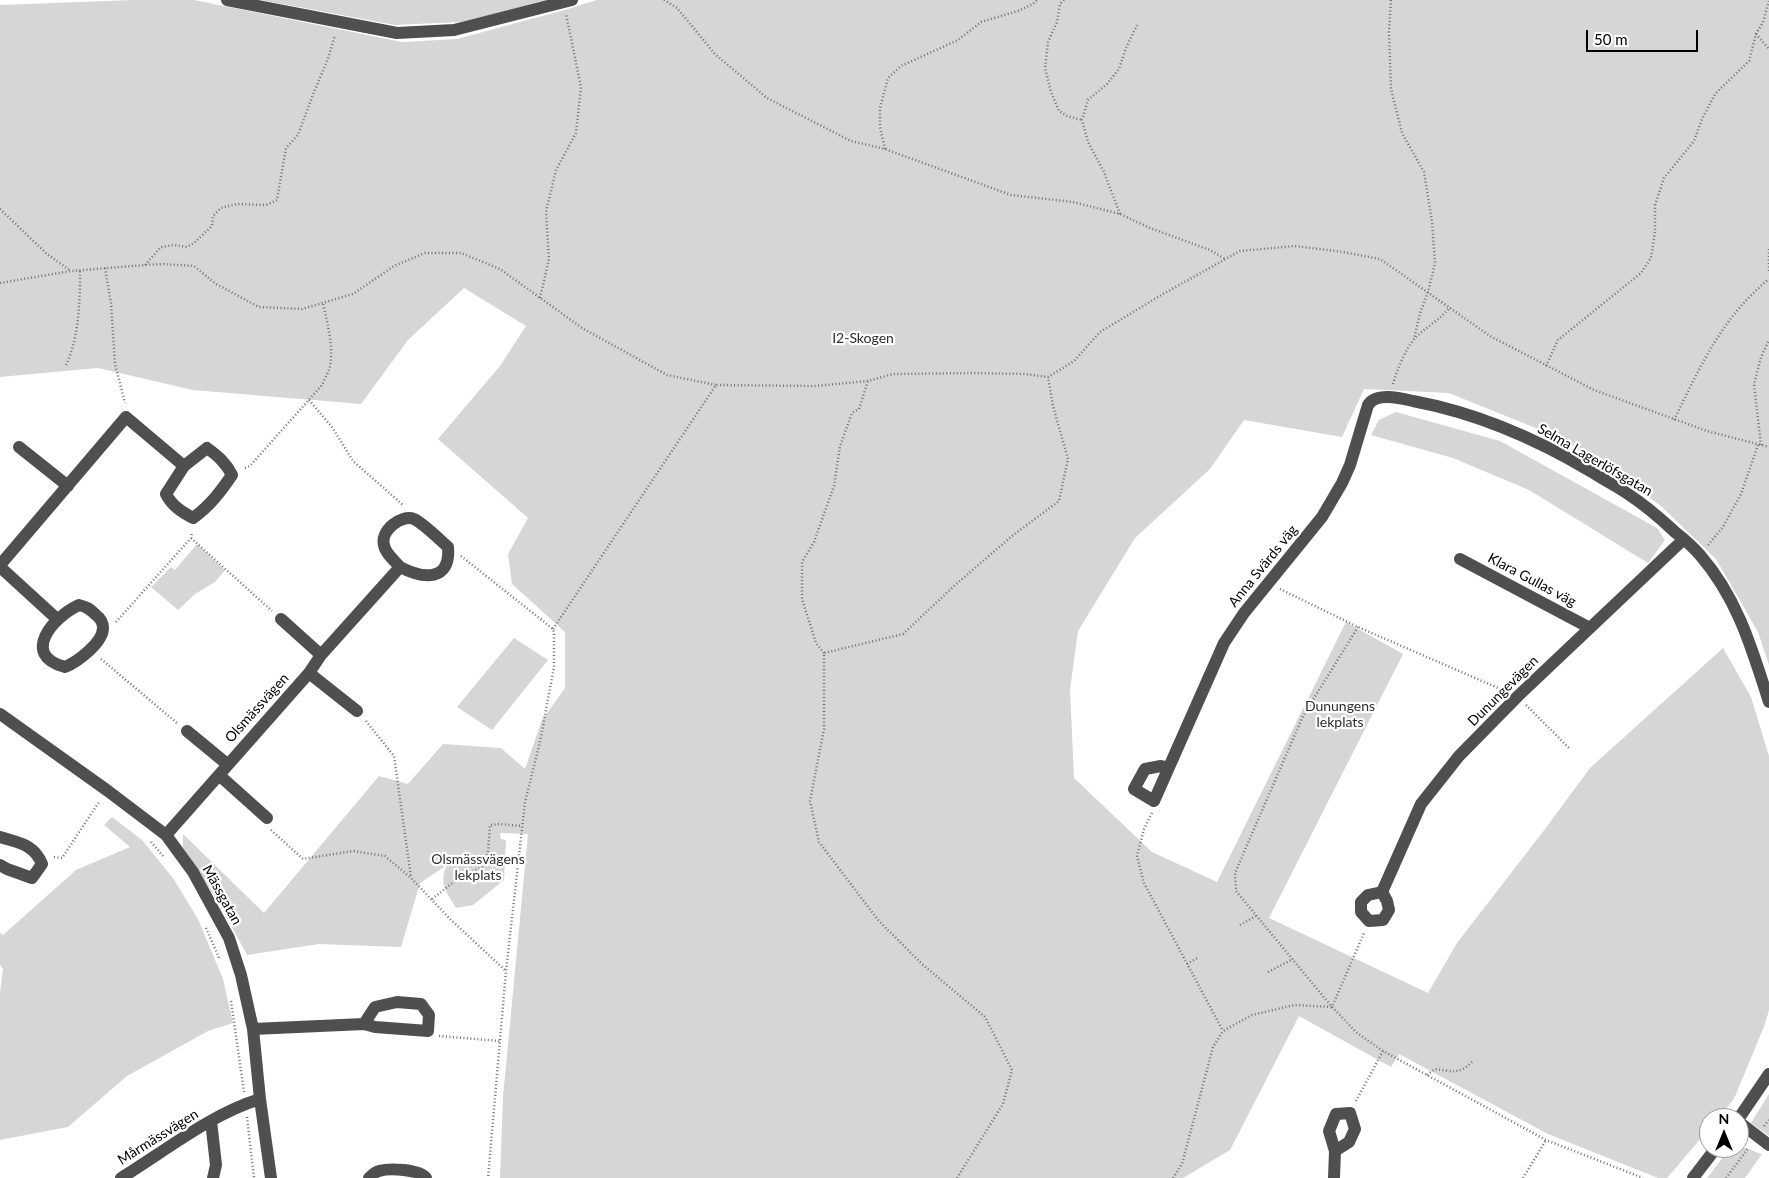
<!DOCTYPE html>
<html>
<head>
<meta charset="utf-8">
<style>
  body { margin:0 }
  #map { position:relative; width:1769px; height:1178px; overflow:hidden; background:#fff; font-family:Lato,sans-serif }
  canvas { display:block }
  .north { position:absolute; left:1699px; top:1108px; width:50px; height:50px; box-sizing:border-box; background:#fff; border:1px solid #999; border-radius:50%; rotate:0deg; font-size:14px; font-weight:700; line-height:20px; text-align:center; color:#000 }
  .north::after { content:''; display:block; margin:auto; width:18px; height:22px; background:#000; clip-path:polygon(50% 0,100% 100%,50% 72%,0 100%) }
  .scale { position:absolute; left:1586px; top:30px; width:112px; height:22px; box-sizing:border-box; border:2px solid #000; border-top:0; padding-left:6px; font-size:15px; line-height:18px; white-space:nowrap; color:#000; -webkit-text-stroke:4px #fff; paint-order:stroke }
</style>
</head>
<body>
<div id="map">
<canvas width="1769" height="1178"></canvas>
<div class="north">N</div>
<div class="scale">50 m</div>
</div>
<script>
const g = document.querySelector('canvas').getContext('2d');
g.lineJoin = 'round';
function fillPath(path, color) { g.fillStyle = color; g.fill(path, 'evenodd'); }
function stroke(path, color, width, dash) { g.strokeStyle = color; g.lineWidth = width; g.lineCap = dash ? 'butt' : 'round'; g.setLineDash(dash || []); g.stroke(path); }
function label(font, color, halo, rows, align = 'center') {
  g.font = font + ' Lato,sans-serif'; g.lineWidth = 4.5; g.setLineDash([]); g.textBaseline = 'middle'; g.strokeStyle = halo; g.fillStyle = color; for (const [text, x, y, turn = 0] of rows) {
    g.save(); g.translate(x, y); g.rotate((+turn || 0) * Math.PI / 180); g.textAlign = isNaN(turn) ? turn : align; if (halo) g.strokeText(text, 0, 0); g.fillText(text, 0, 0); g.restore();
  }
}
fillPath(new Path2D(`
  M 134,0 L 194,0 L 402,42 L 457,39 L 568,9 L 597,0 L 1769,0 L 1769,665 L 1758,632 L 1716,559 L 1662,507 L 1602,462 L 1538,429 L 1449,393 L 1364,389 L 1342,437 L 1244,420 L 1210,469 L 1135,538 L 1078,631 L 1070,690 L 1074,778 L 1152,852 L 1217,882 L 1346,622 L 1403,654 L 1269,918 L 1428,993 L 1457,943 L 1542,833 L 1590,768 L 1723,648 L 1751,697 L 1769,756 L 1769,1010 L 1765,1024 L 1734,1099 L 1718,1118 L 1709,1118 L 1709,1129 L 1667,1178 L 1658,1178 L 1548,1134 L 1399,1054 L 1391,1067 L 1299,1016 L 1230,1150 L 1183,1178 L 500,1178 L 503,1097 L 528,834 L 500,833 L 501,839 L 506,840 L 504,880 L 473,905 L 456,908 C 447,893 438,883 447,865 L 420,883 L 401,947 L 319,944 L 247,955 L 217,900 L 183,848 L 183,834 L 264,913 L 379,776 L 408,784 L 443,744 L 501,748 L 525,769 L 542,720 L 565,688 L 565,632 L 512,584 L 508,554 L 528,518 L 438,439 L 500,366 L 526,326 L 464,288 L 408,340 L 361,404 L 193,390 L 98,368 L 0,377 L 0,5 Z
  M 261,0 L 555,0 L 460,22 L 395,25 Z
  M 1396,412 L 1500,441 L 1657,528 L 1665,540 L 1648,563 L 1529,490 L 1453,458 L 1371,435 L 1379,420 Z
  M 197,544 L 225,570 L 215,582 L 195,594 L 178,610 L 151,587 L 171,567 L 175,570 Z
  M 514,638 L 548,660 L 492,730 L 457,707 Z
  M 112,817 L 142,840 L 173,878 L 198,919 L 223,979 L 233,1023 L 208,1031 L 127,1076 L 68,1127 L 0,1140 L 0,993 L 3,969 L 0,965 L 0,933 L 3,935 L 76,870 L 130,847 L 104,825 Z
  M 1769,1094 L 1769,1136 L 1751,1123 Z
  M 1739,1146 L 1762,1154 L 1745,1178 L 1707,1178 L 1730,1148 L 1739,1148 Z`), '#d6d6d6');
stroke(new Path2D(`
  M 664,0 L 677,8 L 715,54 L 767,98 L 851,141 L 885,149 L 1011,195 L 1073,202 L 1120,214 L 1150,228 L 1210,250 L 1225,259
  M 1064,0 L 1060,4 L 1057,22 L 1048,42 L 1045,68 L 1051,92 L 1059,111 L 1067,116 L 1082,120
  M 1391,0 L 1389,32 L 1391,89 L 1402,133 L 1424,172 L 1432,222 L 1435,263 L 1428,292 L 1420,313 L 1414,339
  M 1756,34 L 1769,49
  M 885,149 L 880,127 L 880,108 L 888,78 L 901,66 L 958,40 L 981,22 L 1018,11 L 1033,4 L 1037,0
  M 0,209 L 47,254 L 71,271
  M 1120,214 L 1104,172 L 1088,142 L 1082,120 L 1088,100 L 1107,84 L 1119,69 L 1126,48 L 1137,25
  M 1769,249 L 1769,271
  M 145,265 L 161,247 L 174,245 L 187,247 L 194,243 L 212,226 L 213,216 L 221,208 L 237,204 L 266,205 L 277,200 L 286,148 L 298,135 L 314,92 L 328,59 L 335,35
  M 105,268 L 111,303 L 115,364 L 125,403
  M 0,283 L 71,271 L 145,265 L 164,264 L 194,266 L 216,284 L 259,307 L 302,309 L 353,294 L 394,266 L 425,253 L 461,253 L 500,269 L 582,328 L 667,375 L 716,385
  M 540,298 L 549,259 L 546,212 L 556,170 L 576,133 L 581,87 L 566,14
  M 66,365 C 79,338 80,301 80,271
  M 1546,366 L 1558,340 L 1641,273 L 1651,258 L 1655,232 L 1655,205 L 1664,178 L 1694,141 L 1702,119 L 1715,94 L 1749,61 L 1756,34 L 1763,22 L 1769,1
  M 1393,384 C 1396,372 1406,348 1415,338 C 1426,327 1440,320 1450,307
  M 309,400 L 332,427 L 353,461 L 403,505
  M 1674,420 C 1700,367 1722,317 1769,279
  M 1761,445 L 1754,384 L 1761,357 L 1769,340
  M 245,468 L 250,466 L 322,385 C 324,380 327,375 329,370 C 335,351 327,322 323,303
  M 191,538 L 272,611
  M 1708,545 L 1723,527 L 1741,494 L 1758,445
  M 461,556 L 553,629 L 554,634 L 554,667 L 540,742 L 525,802 L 506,971 L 488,1178
  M 1280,589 L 1358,627 L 1505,691
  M 116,622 L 191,538 L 192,532
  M 1358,627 L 1303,716 L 1235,873 L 1236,891 L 1332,1007 L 1357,1033 L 1383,1051 L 1546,1140 L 1643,1178
  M 553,629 L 716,385 L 815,386 L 868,381 L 893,374 L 974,373 L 1024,374 L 1048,377 L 1074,361 L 1100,332 L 1163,294 L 1240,251 L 1295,246 L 1343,252 L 1380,259 L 1490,336 L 1594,390 L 1707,431 L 1769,447
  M 824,653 L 816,643 L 802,599 L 802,562 L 814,542 L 834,486 L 840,446 L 852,413 L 859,409 L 868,381
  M 101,659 L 177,723
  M 1526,705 L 1569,748
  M 366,721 L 394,756 L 411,877
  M 1152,813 L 1144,829 L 1137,856 L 1144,883 L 1223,1031
  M 271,830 L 303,859 L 353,851 L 385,856 L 411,878 L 450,919 L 506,971
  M 151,842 L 164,857
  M 54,857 L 62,858 L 99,802
  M 432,899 L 460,877 L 483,867 L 486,863 L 488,853 L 490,825 L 500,824 L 522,826
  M 1240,925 L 1256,916
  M 206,928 L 220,960
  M 1187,964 L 1199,957
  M 1268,972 L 1293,959
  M 231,1001 L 244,1092
  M 439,1036 L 500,1041
  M 1427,1075 L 1435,1069 C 1452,1071 1459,1075 1472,1062
  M 1356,1101 L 1383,1051
  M 247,1117 L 254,1178
  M 1764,1126 L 1769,1120
  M 957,1178 L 1003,1104 L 1012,1070 L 985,1017 L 922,964 L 878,920 L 819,842 L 810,801 L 824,729 L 824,653 L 903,634 L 954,586 L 1012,536 L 1059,501 L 1068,459 L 1053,406 L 1048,377
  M 1173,1178 L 1182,1164 L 1213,1047 L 1223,1031 L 1252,1015 L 1294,1005 L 1332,1007 L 1364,933
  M 1523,1178 L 1546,1140
  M 1726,1178 L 1749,1147`), '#717171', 2.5, [1, 2.5]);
stroke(new Path2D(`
  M 227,0 L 397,33 L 454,30 L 572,0
  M 19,447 L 68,486
  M 1460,559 L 1590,628
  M 0,565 L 126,417 L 184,466 L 166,494 C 172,506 182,512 193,518 C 210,506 221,491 232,475 C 226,463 218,456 207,448 L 184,466
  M 0,567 L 57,619
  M 79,605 C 87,607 90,609 96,615 C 100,618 103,623 103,628 C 103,643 77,662 65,667 C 20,655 53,617 79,605 Z
  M 281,619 L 321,655
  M 309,673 L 357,711
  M 0,714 L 108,791 L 166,835 L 193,872 L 229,938 L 241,975 L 253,1029 L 260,1099 L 271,1178
  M 187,731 L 227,764
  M 1168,768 L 1161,766 L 1145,769 L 1134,789 L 1154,801 L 1224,643 L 1244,613 L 1322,517 L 1342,483 L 1350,465 L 1368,405 C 1376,392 1400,398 1413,401 C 1477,413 1537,439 1592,472 C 1604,480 1617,486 1628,494 C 1645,505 1660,518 1675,532 C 1684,539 1693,547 1700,555 C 1738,599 1752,649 1769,702
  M 219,775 L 267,818
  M 166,835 L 309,673 L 321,655 L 400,567 C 423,579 451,582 448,547 C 440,540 423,523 414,519 C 401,514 380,531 384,545 C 385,553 395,561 400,567
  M 0,837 C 19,843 34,844 42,864 L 32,878 L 7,869 L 0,865
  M 1382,892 L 1387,901 L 1389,910 L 1383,920 L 1369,921 L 1361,912 L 1361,902 L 1368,895 L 1382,892 L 1421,804 L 1459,756 L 1518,696 L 1684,539
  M 253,1029 L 364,1024 L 375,1027 L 428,1031 L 429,1015 L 421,1004 L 397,1002 L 375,1007 L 364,1024
  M 1739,1118 L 1769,1074
  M 211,1121 L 216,1165 L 213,1178
  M 1739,1122 L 1769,1145
  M 121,1178 C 165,1151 211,1114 260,1099
  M 369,1178 C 372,1175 375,1172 379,1171 C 389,1168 419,1169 426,1178
  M 1334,1178 L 1335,1151 L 1329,1131 L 1336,1114 L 1350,1113 L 1355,1129 L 1349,1142 L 1335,1151
  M 1693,1178 L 1716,1148`), '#4f4f4f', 12);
label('14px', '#2d2d2d', '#fff', [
  ["I2-Skogen",863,338],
  ["Dunungens",1340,706],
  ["lekplats",1340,722],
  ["Olsmässvägens",478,859],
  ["lekplats",478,875]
]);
label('14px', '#000', '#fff', [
  ["Selma Lagerlöfsgatan",1595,460,30],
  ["Anna Svärds väg",1263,566,-51],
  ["Klara Gullas väg",1532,580,28],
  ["Dunungevägen",1503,691,-45],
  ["Olsmässvägen",257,708,-48],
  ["Mässgatan",222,895,61],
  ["Mårmässvägen",158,1137,-32]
]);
</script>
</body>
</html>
